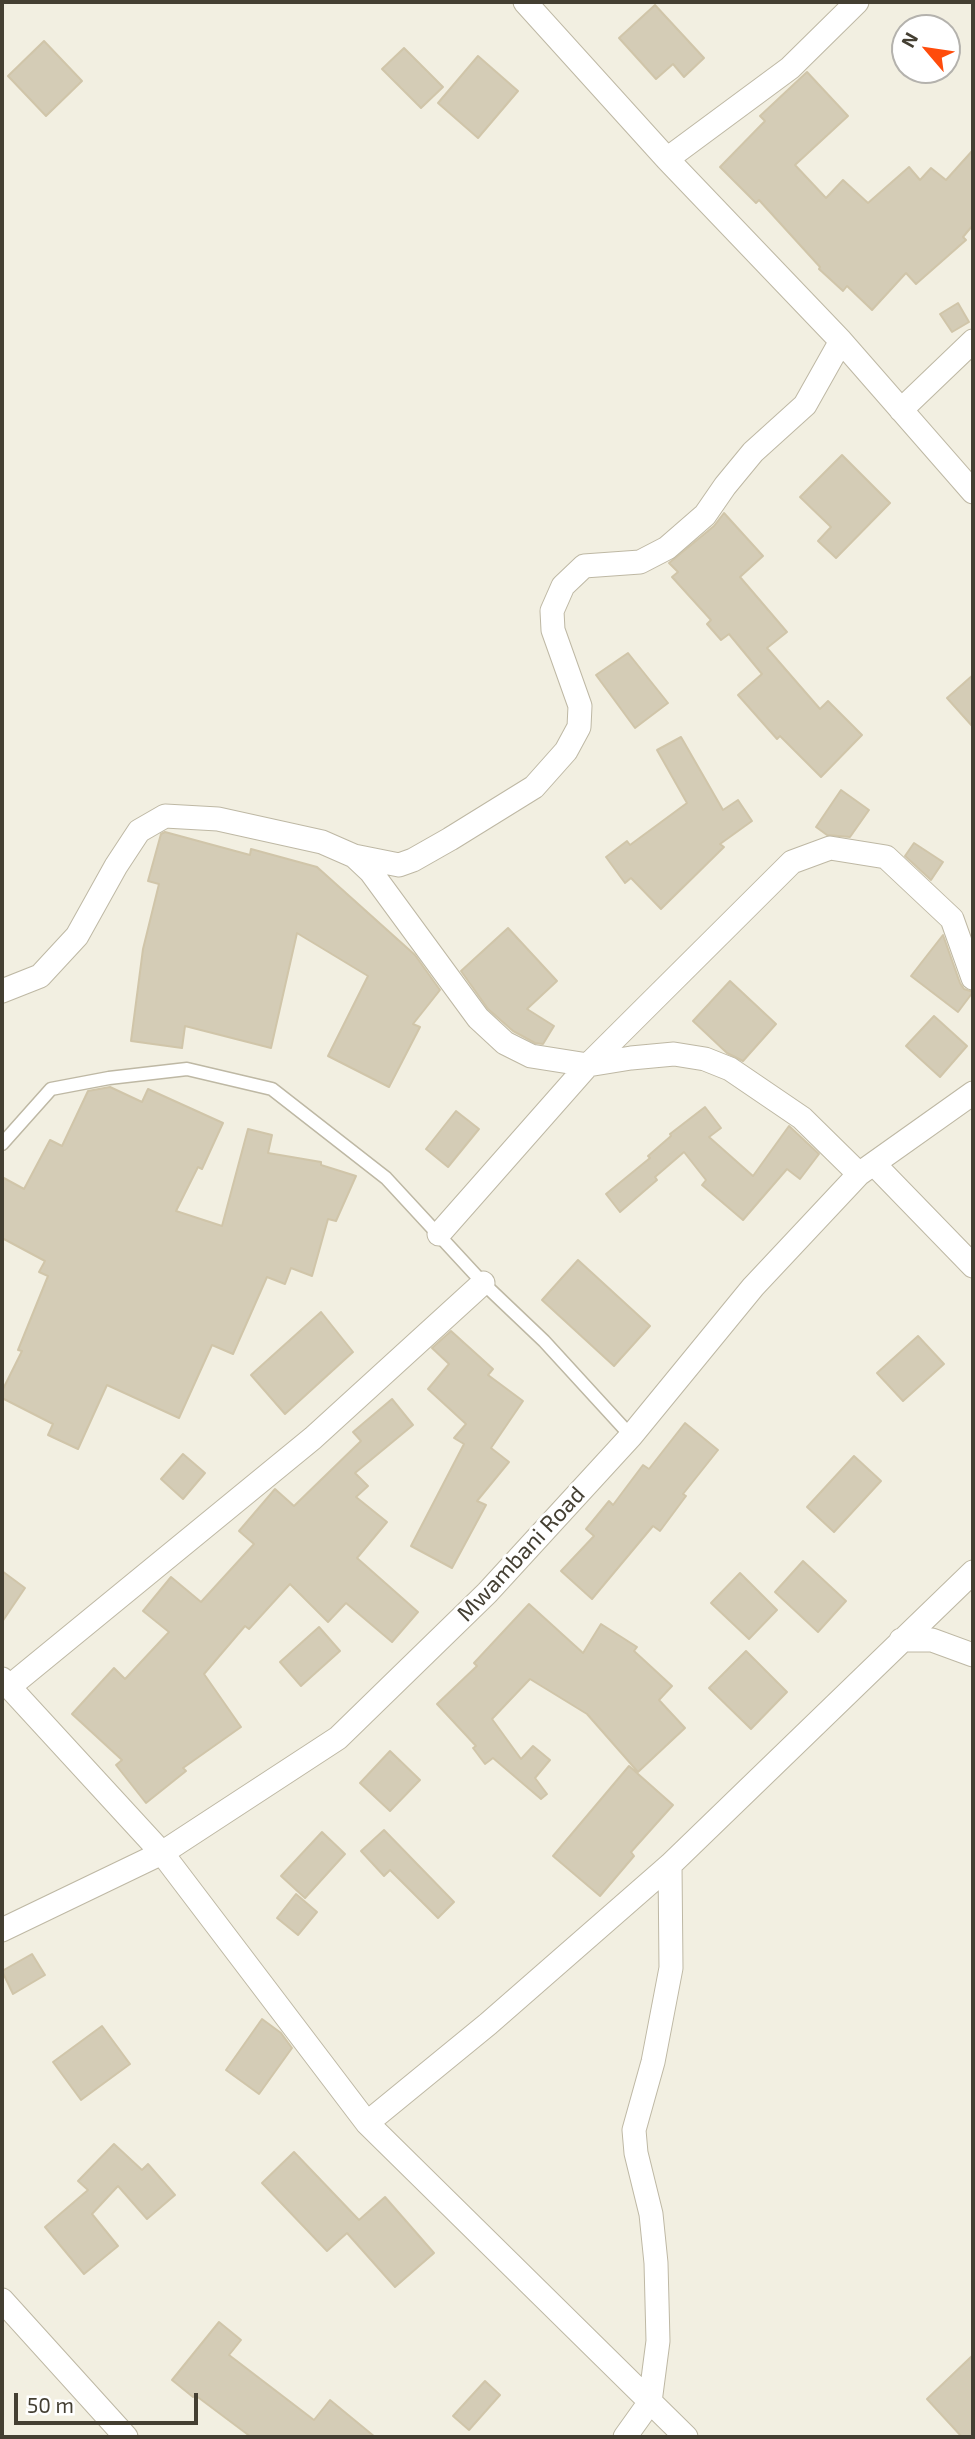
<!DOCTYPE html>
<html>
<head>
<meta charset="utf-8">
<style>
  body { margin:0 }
  #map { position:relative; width:975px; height:2439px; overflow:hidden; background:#f2efe1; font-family:"Exo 2",sans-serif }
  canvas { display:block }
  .frame { position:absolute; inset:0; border:4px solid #443f32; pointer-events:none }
  .north { position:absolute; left:891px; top:14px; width:70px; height:70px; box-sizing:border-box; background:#fff; border:2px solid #b4b2ad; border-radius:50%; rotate:299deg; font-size:19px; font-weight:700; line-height:28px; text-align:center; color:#443f32 }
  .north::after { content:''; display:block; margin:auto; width:24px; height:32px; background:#ff4c0c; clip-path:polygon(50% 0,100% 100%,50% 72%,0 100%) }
  .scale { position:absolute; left:14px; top:2393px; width:184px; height:32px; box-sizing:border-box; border:4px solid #443f32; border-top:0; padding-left:9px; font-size:21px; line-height:24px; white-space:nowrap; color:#443f32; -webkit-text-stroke:5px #fff; paint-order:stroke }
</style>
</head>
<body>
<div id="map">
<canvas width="975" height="2439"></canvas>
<div class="frame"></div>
<div class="north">N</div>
<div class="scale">50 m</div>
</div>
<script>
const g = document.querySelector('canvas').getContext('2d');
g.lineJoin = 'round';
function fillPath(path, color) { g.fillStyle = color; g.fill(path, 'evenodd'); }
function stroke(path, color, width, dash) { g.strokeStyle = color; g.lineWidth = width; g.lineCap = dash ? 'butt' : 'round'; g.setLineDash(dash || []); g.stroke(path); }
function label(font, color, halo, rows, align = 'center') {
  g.font = font + ' "Exo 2",sans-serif'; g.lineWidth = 6; g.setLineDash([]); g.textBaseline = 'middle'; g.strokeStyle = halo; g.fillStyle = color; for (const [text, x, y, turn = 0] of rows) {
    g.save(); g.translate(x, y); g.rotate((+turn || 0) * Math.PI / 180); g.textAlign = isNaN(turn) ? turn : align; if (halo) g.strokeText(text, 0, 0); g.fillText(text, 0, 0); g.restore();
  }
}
const building = new Path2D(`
  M 655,5 L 704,58 L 684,77 L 673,64 L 656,79 L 619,38 Z
  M 44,41 L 82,81 L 46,116 L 8,76 Z
  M 404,48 L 443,87 L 421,108 L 382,69 Z
  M 478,56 L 518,91 L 478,138 L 438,103 Z
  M 807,72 L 848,116 L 795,165 L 826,198 L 843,180 L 868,203 L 909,167 L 920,180 L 931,168 L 946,180 L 973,150 L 973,225 L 963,237 L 966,240 L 916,284 L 906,273 L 872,310 L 847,286 L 843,291 L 819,269 L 820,267 L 759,200 L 756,203 L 720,167 L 765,121 L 760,116 Z
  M 958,303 L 969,322 L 952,332 L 940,314 Z
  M 842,455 L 890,503 L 836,558 L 818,541 L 831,527 L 800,497 Z
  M 724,513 L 763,556 L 740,577 L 787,632 L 767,648 L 820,709 L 828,701 L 862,735 L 821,777 L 780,736 L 777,739 L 738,695 L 762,674 L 729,634 L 721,640 L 707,624 L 711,620 L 672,577 L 678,572 L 669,563 L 714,526 Z
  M 628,653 L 668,703 L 635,728 L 596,675 Z
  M 973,675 L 973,727 L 947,698 Z
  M 681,737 L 723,810 L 738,800 L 752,821 L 720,844 L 724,847 L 661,909 L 631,878 L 625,883 L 606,857 L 627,841 L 630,845 L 687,803 L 657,750 Z
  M 841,790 L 869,810 L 850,837 L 827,835 L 816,827 Z
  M 165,832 L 250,855 L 251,849 L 317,867 L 415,955 L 440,990 L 413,1024 L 420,1027 L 389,1087 L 328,1056 L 368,976 L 297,933 L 271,1048 L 185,1026 L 182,1048 L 131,1041 L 143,949 L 159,884 L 148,881 L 161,834 Z
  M 914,843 L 943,862 L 931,880 L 905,856 Z
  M 508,928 L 557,981 L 527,1009 L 554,1026 L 543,1044 L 535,1043 L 513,1031 L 488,1009 L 461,971 Z
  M 943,935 L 960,983 L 964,989 L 973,992 L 958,1012 L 911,976 Z
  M 730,981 L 776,1024 L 743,1061 L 727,1053 L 693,1021 Z
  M 934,1016 L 967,1046 L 940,1077 L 906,1046 Z
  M 110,1087 L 142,1102 L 148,1089 L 223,1123 L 202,1169 L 198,1167 L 176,1211 L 222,1226 L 248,1129 L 272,1135 L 268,1153 L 321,1162 L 321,1165 L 356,1176 L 336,1221 L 328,1219 L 312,1276 L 291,1268 L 285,1284 L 267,1277 L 233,1354 L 212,1345 L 179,1418 L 107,1385 L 78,1449 L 48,1435 L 53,1424 L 2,1398 L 2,1391 L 22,1351 L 18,1350 L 48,1276 L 39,1272 L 45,1261 L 2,1238 L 2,1177 L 24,1189 L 50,1140 L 62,1146 L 88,1091 Z
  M 705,1107 L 721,1128 L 709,1137 L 753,1176 L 789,1126 L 819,1154 L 800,1179 L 787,1169 L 743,1220 L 702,1185 L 706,1180 L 684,1152 L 655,1177 L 657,1180 L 620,1212 L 606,1194 L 650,1158 L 648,1156 L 671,1136 L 670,1134 Z
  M 456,1111 L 479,1129 L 448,1167 L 426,1149 Z
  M 578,1260 L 650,1326 L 614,1366 L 542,1300 Z
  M 321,1312 L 353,1352 L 285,1414 L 251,1375 Z
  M 451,1331 L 493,1369 L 488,1375 L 523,1401 L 491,1448 L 509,1462 L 477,1501 L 486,1505 L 452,1568 L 411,1546 L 464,1444 L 454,1438 L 466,1424 L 428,1389 L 449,1364 L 432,1348 Z
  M 918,1336 L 944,1364 L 903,1401 L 877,1373 Z
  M 392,1399 L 413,1425 L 355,1473 L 368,1486 L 356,1497 L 387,1522 L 357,1558 L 418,1612 L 392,1642 L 346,1603 L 328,1622 L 290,1584 L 249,1629 L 245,1626 L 204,1674 L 241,1727 L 183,1768 L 186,1771 L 146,1803 L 116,1765 L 122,1760 L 72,1714 L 114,1668 L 125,1679 L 169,1632 L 143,1611 L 171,1577 L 201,1602 L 254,1544 L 239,1531 L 275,1489 L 294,1506 L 361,1441 L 353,1432 Z
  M 685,1423 L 718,1450 L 683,1494 L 686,1496 L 660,1531 L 653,1526 L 592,1599 L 561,1571 L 594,1536 L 586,1529 L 609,1501 L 613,1505 L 643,1465 L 649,1469 Z
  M 183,1454 L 205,1473 L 183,1499 L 161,1479 Z
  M 854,1456 L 881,1481 L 834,1532 L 807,1507 Z
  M 803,1561 L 846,1601 L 818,1632 L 775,1592 Z
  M 2,1571 L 25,1588 L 2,1622 Z
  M 740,1573 L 777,1610 L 749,1639 L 711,1603 Z
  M 529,1604 L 583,1653 L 601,1624 L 637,1647 L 634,1651 L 672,1686 L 659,1700 L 685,1728 L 638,1772 L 587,1714 L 530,1679 L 492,1719 L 521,1759 L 533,1746 L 550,1760 L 535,1778 L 547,1794 L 541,1799 L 493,1758 L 485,1764 L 473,1748 L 476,1746 L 437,1704 L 477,1666 L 474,1663 Z
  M 319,1627 L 340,1651 L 301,1686 L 280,1662 Z
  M 746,1651 L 787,1692 L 751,1729 L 709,1688 Z
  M 390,1751 L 420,1780 L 390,1811 L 360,1783 Z
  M 629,1766 L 673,1805 L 631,1852 L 634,1856 L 600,1896 L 553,1856 Z
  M 384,1830 L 454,1902 L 438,1918 L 390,1870 L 384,1876 L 361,1851 Z
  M 322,1832 L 345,1854 L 305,1898 L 281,1876 Z
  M 296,1894 L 317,1912 L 298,1935 L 277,1918 Z
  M 32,1954 L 45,1975 L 13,1994 L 2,1971 Z
  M 262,2019 L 281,2033 L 292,2048 L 259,2094 L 226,2070 Z
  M 102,2026 L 130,2064 L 81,2100 L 53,2062 Z
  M 114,2144 L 142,2170 L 148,2164 L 175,2195 L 147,2219 L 118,2186 L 92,2214 L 118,2246 L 84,2274 L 45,2227 L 88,2190 L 78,2181 Z
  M 294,2152 L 359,2220 L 385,2197 L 434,2253 L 395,2287 L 347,2233 L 327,2251 L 262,2183 Z
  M 219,2322 L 241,2340 L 229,2355 L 314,2420 L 330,2400 L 375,2437 L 251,2437 L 195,2395 L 193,2397 L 172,2380 Z
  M 973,2355 L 973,2437 L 962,2437 L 927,2399 Z
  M 485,2381 L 500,2395 L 469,2430 L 453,2416 Z`);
fillPath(building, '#d4ccb6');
stroke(building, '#d0c5a9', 2);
const service = new Path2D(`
  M 2,1144 L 51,1089 L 109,1078 L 187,1069 L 272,1089 L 386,1178 L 483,1283 L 544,1341 L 631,1436`);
const minor = new Path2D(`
  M 525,2 L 667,159 L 841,341 L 973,492
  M 667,159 L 790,68 L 857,2
  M 901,410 L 973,341
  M 354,856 L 399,865 L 413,860 L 450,839 L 534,787 L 566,751 L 579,727 L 580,706 L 553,630 L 552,611 L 563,586 L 584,566 L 640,562 L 667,548 L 705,515 L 725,486 L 753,452 L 805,405 L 841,341
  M 2,991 L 40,976 L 77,936 L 116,866 L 139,831 L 165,816 L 218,819 L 322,842 L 354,856 L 371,872 L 478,1018 L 505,1043 L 531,1056 L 588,1065 L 631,1058 L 674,1054 L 705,1059 L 730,1069 L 802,1118 L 859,1174
  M 874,1164 L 973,1266
  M 439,1234 L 588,1065 L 792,862 L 830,848 L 886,857 L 952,919 L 973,978
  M 901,1640 L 932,1640 L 973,1655
  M 2,1679 L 162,1853 L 367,2123 L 686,2437
  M 9,1687 L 313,1438 L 483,1283
  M 2,1930 L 162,1853 L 338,1738 L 487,1593 L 631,1436 L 753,1287 L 859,1174 L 973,1093
  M 367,2123 L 488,2024 L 670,1865 L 973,1572
  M 2,2300 L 126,2437
  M 625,2437 L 650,2402 L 658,2341 L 656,2263 L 651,2214 L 636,2153 L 634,2130 L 653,2062 L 671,1968 L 670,1865`);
stroke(service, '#beb8a4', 15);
stroke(minor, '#beb8a4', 25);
stroke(service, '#fff', 12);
stroke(minor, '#fff', 23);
label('23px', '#443f32', '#fff', [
  ["Mwambani Road",521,1554,-47]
]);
</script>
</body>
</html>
